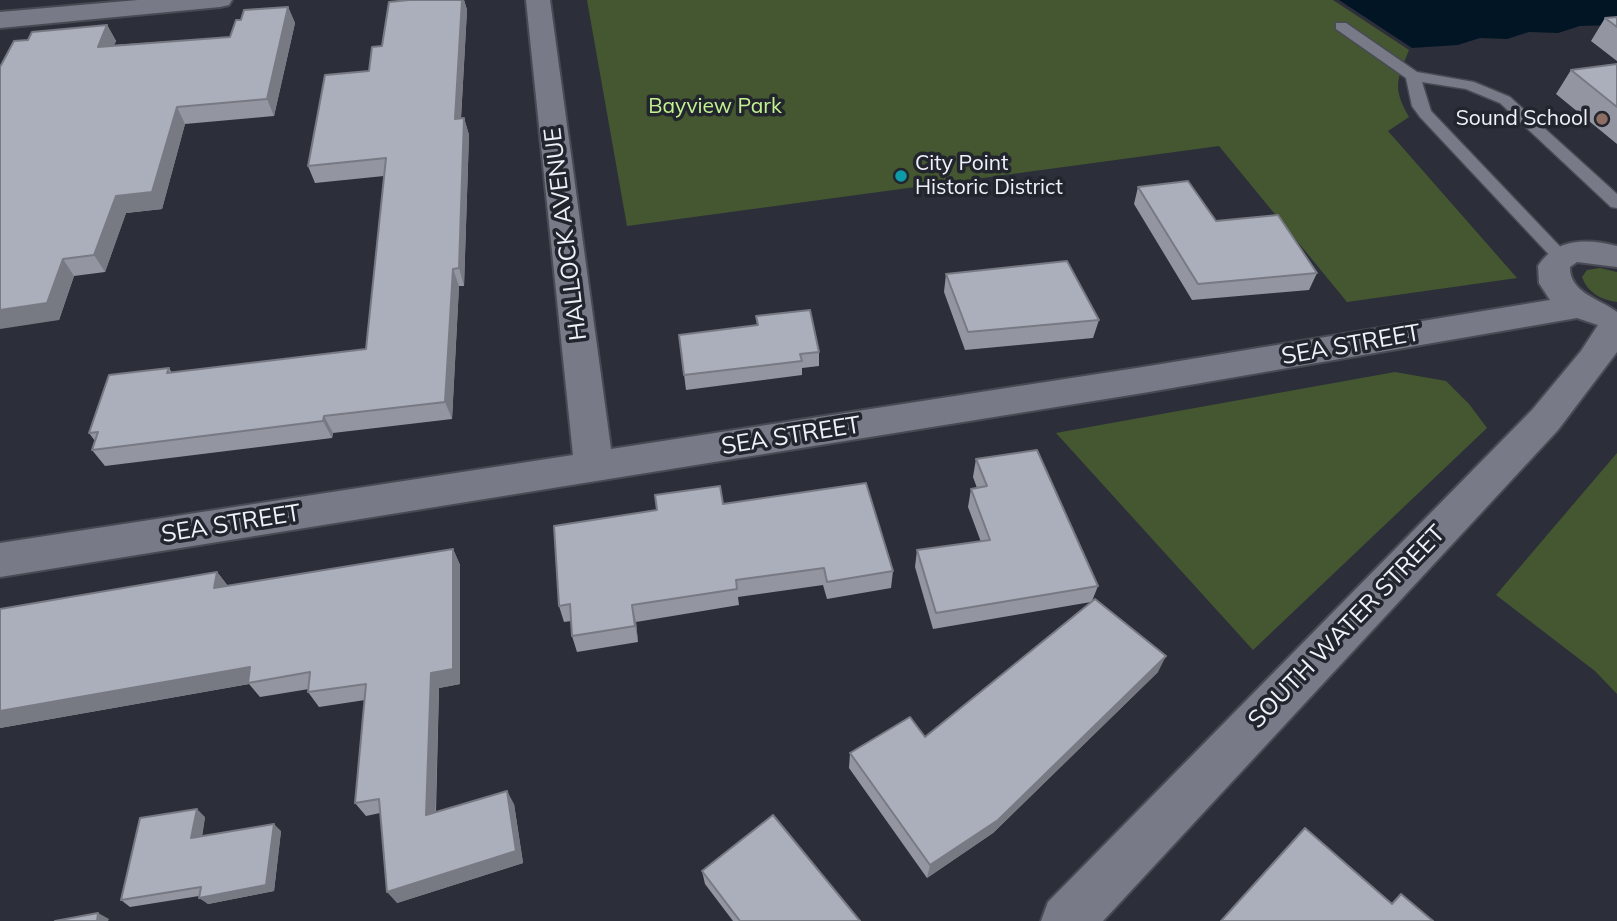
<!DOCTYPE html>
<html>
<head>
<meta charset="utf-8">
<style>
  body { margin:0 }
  canvas { display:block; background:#2c2f39 }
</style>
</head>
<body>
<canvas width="1617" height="921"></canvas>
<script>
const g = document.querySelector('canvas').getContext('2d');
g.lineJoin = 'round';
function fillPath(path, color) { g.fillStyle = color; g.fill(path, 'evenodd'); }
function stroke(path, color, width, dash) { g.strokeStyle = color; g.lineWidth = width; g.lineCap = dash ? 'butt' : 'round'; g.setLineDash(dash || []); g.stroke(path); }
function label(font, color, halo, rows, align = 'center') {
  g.font = font + ' Mulish,sans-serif'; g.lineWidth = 7; g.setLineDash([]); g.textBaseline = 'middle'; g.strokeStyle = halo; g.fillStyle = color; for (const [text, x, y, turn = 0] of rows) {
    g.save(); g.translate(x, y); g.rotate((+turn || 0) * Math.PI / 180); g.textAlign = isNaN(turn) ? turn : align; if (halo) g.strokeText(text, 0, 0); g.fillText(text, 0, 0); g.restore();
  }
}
fillPath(new Path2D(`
  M 587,0 L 1333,0 L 1409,50 C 1397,80 1392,87 1409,117 L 1388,131 L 1517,278 L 1347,302 L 1219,146 L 627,226 Z
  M 1600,268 L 1617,272 L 1617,302 C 1601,300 1587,292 1582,277 L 1587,270 Z
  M 1395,372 L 1446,381 L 1469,404 L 1487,428 L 1253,650 L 1056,433 Z
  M 1617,453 L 1617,694 L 1595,671 L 1496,595 Z`), '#445730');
fillPath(new Path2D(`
  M 1339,0 L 1617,0 L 1617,25 L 1580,26 L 1558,33 L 1529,32 L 1507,39 L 1480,38 L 1458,45 L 1412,48 Z`), '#021525');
const lane = new Path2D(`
  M 1336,23 L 1346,23 L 1417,72 L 1474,82 L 1510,97 L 1617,194 L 1617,208 L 1611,207 L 1500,103 L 1466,89 L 1422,82 L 1431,111 L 1570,257 L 1567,261 L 1555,261 L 1420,117 L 1412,106 L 1406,78 L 1336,29 Z`);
const street = new Path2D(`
  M 138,0 L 232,0 L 229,5 L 220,7 L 0,28 L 0,12 Z
  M 526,0 L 550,0 L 611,449 L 1143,367 L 1550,300 L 1539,283 L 1538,266 C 1556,238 1587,238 1617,246 L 1617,267 L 1577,262 L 1570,267 C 1569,293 1602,300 1617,312 L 1617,352 L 1558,430 L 1103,921 L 1041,921 L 1048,902 L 1532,410 L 1581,351 L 1598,325 L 1577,318 L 1143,393 L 0,577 L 0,543 L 573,455 Z`);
stroke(lane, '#494b54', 3);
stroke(street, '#494b54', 4);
fillPath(lane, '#787b87');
fillPath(street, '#787b87');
fillPath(new Path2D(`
  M 409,0 L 464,0 L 467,10 L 461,118 L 464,118 L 469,135 L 464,286 L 459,286 L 452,419 L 333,433 L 332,438 L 105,466 L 92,450 L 95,441 L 89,433 L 169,368 L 172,373 L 366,349 L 384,176 L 315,183 L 308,166 L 369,71 Z
  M 288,7 L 295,23 L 274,116 L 185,124 L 162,209 L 126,213 L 105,272 L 74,276 L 59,320 L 28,40 L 107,25 L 116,41 L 114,45 L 230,37 L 241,20 Z
  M 1617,17 L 1617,61 L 1591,41 L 1605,18 Z
  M 1617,64 L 1617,144 L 1556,94 L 1571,70 Z
  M 1138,187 L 1216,221 L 1317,273 L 1309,290 L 1192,300 L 1134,204 Z
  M 946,274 L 1099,320 L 1093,338 L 965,350 L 944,292 Z
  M 756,316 L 819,352 L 819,366 L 802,368 L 802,375 L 686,390 L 679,335 L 757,325 Z
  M 976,459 L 1098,586 L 1092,601 L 1158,672 L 993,833 L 927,878 L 849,768 L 850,753 L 925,737 L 1091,602 L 933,629 L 915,567 L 917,550 L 981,542 L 968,507 L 971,489 L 977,488 L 973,477 Z
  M 723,504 L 893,571 L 891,588 L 827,599 L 823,585 L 738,597 L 739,605 L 636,622 L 638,642 L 577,652 L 572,636 L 571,621 L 564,622 L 559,606 Z
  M 453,549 L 460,565 L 460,684 L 439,688 L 436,812 L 514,804 L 523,863 L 397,903 L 380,813 L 366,816 L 355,803 L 365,700 L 319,707 L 308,692 L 309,689 L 260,697 L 249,684 L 0,728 L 0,609 L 217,572 L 228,586 Z
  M 205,817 L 202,837 L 281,831 L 274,891 L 208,904 L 199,896 L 130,907 L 121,900 Z
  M 702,871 L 860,921 L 733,921 L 705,884 Z`), '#9396a1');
fillPath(new Path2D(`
  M 462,0 L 464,0 L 467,10 L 460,136 L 455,119 Z
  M 288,7 L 295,23 L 274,116 L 267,99 Z
  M 107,25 L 116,41 L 107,63 L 98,47 Z
  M 177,107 L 185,124 L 162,209 L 126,213 L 105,272 L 94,255 L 116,196 Z
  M 464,118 L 469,135 L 464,286 L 459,268 Z
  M 63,259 L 74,276 L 59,320 L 0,329 L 0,310 Z
  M 453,269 L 459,286 L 452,419 L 445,402 Z
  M 324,416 L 333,433 L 332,438 L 323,421 Z
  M 453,549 L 460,565 L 460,684 L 439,688 L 435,828 L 426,815 L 431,673 Z
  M 217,572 L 229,588 L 214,588 Z
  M 632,605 L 636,622 L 638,642 L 635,626 Z
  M 1166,656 L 1158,672 L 993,833 L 927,878 L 930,865 Z
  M 250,667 L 248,683 L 249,684 L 0,728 L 0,711 Z
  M 507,791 L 514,804 L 523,863 L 397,903 L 387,892 Z
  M 197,809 L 205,817 L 200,845 L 191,838 Z
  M 274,824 L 281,831 L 274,891 L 208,904 L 199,898 Z
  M 98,913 L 109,919 L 108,921 L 97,921 Z`), '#787a83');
const building = new Path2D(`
  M 409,0 L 462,0 L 455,119 L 464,118 L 459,268 L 453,269 L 445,402 L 324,416 L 323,421 L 92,450 L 98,432 L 89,433 L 109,375 L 169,368 L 167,373 L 366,349 L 386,158 L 308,166 L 325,75 L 369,71 L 372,47 L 382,46 L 389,2 Z
  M 288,7 L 267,99 L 177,107 L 152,192 L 116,196 L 94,255 L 63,259 L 47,303 L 0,310 L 0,67 L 14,41 L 28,40 L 32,32 L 107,25 L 98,47 L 230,37 L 236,20 L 241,20 L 244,10 Z
  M 1617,17 L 1617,27 L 1605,18 Z
  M 1617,64 L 1617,107 L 1571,70 Z
  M 1188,181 L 1216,221 L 1278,215 L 1317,273 L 1198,284 L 1138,187 Z
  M 1067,261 L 1099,320 L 968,332 L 946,274 Z
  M 810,310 L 819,352 L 800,354 L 802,361 L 684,375 L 679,335 L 758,325 L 756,316 Z
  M 1037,450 L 1098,586 L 936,613 L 917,550 L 990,540 L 971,489 L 987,486 L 976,459 Z
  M 866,483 L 893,571 L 827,582 L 824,568 L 736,580 L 737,589 L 632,605 L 635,626 L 572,636 L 570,604 L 559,606 L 554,526 L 657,510 L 655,495 L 720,486 L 723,504 Z
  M 453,549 L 453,669 L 431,673 L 426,815 L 507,791 L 516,851 L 387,892 L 379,799 L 355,803 L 366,684 L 308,692 L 310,672 L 248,683 L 250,667 L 0,711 L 0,609 L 217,572 L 214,588 Z
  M 1095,599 L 1166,656 L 998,820 L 930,865 L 850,753 L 910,717 L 925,737 Z
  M 197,809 L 191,838 L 274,824 L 266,885 L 199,898 L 201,887 L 121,900 L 140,818 Z
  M 773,815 L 860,921 L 740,921 L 702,871 Z
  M 1305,828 L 1392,904 L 1401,894 L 1433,921 L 1221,921 Z
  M 98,913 L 97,921 L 55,921 Z`);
fillPath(building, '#abafbb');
stroke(building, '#787a83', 2);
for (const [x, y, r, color] of [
  [1602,119,7,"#8d6e63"],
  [901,176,7,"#0f9aa8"]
]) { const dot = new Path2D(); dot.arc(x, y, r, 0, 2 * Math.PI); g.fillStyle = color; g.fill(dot); stroke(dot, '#22252e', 2.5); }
label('21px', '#c3f390', '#22252e', [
  ["Bayview Park",715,107]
]);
label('21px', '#eff1f8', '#22252e', [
  ["Sound School",1588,119],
  ["City Point",915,164,"left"],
  ["Historic District",915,188,"left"]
], 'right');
label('24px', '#eff1f8', '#22252e', [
  ["HALLOCK AVENUE",566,234,-97],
  ["SEA STREET",1351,345,-10],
  ["SEA STREET",791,436,-9],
  ["SEA STREET",231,524,-9],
  ["SOUTH WATER STREET",1347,627,-46]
]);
</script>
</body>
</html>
